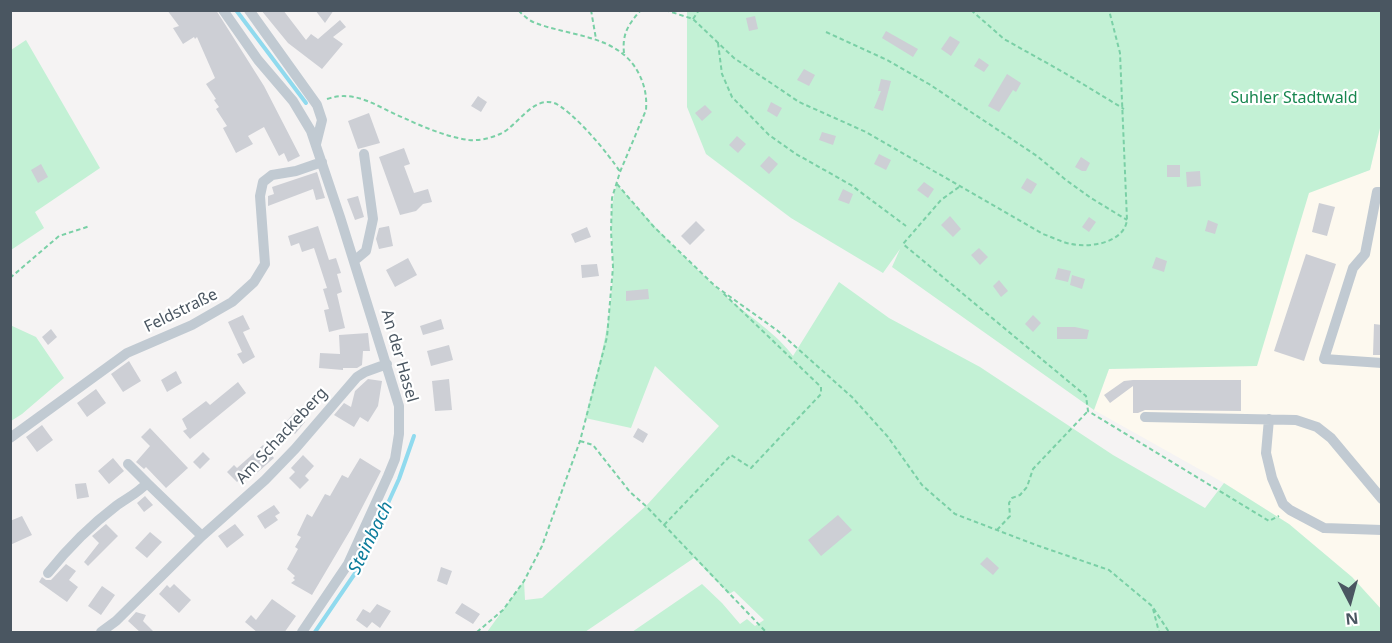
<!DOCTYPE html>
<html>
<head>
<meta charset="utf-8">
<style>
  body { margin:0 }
  #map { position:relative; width:1392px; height:643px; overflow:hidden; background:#f5f3f3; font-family:"Noto Sans",sans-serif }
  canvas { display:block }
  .frame { position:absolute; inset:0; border:12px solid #4a5661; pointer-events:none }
  .north { position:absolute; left:1320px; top:571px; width:60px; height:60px; -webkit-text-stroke:4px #fff; paint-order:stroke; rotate:174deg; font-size:16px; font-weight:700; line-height:24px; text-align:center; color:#4a5661 }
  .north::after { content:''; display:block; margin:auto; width:21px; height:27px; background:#4a5661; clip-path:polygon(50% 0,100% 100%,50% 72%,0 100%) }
</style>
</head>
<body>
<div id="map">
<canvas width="1392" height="643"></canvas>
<div class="frame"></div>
<div class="north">N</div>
</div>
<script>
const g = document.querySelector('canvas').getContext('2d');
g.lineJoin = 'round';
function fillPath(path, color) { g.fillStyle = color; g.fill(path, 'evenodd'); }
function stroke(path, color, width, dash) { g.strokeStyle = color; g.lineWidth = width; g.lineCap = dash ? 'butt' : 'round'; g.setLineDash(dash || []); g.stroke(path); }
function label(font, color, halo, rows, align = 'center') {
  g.font = font + ' "Noto Sans",sans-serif'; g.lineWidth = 4.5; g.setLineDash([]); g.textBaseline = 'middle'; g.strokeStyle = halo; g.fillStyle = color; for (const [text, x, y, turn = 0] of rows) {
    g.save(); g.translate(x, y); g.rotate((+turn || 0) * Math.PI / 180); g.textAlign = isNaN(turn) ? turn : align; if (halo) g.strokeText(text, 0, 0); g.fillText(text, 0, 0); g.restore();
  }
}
fillPath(new Path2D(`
  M 1381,124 L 1381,610 L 1352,577 L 1289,524 L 1224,483 L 1094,410 L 1109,369 L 1257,365 L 1309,192 L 1370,170 Z`), '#fdf9ef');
fillPath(new Path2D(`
  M 687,11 L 1381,11 L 1381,124 L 1370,170 L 1309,193 L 1257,366 L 1109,369 L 1094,410 L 892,267 L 900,249 L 883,273 L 791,218 L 706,154 L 687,107 Z
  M 26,40 L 100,168 L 35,212 L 44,228 L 11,250 L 11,50 Z
  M 617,184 C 651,224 689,263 728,298 C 749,316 778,335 793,356 L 839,282 L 889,318 L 980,367 L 1113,455 L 1205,508 L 1224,483 L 1289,524 L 1352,577 L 1382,610 L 1381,632 L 632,632 L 702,584 L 722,603 L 740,624 L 747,619 L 755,626 L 764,620 L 734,591 L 729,594 L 694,558 L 585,632 L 487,632 L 524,581 L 525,600 L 542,598 L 646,506 L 719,426 L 655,366 L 631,428 L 585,418 C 599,368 612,319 613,267 C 613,238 608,211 617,184 Z
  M 10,325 L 36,337 L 64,378 L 22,414 L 11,421 Z`), '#c3f1d5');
stroke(new Path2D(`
  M 236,10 L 306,103
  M 315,632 L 358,569 L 399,479 L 414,436`), '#90daee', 4);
fillPath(new Path2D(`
  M 167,10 L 216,10 L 264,86 L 300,156 L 288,162 L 284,153 L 279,156 L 264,127 L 248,136 L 253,144 L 236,153 L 223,128 L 227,126 L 216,109 L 219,107 L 214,100 L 216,99 L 206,84 L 215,78 L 197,37 L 195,39 L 194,37 L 183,44 L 173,28 L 179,26 Z
  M 261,10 L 283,10 L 306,40 L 311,34 L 318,39 L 340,20 L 346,27 L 333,37 L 343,44 L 322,69 L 288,43 Z
  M 315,10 L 334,10 L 325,23 Z
  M 755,16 L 758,29 L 749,31 L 746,18 Z
  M 886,31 L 918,49 L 913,57 L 882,38 Z
  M 950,36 L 960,42 L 951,56 L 941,49 Z
  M 979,58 L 989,65 L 984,72 L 974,66 Z
  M 804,69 L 815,75 L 809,86 L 797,80 Z
  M 1007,74 L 1021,83 L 1016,92 L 1013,90 L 999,112 L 988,106 Z
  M 881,79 L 891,81 L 883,111 L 874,108 L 881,91 L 878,91 Z
  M 478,96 L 487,102 L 481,112 L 471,106 Z
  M 771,102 L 782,108 L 777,117 L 767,111 Z
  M 705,105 L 712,112 L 702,121 L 695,113 Z
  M 369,113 L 380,143 L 358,149 L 348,121 Z
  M 822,132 L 836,136 L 833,145 L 819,140 Z
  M 737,136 L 746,144 L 738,153 L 729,145 Z
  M 404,148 L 410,164 L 404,166 L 414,193 L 428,189 L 432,202 L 423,204 L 416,211 L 400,215 L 379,157 Z
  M 879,154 L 891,160 L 886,170 L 874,164 Z
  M 769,156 L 778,164 L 769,174 L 760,166 Z
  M 1081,157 L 1090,163 L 1086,171 L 1082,171 L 1075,167 Z
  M 41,164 L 48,177 L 38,183 L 31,170 Z
  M 1167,165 L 1180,165 L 1180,177 L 1167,177 Z
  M 1200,171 L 1201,186 L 1187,187 L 1186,172 Z
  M 317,172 L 325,198 L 316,200 L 313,189 L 268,206 L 268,196 L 274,194 L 272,187 Z
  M 1027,178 L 1037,184 L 1031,194 L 1021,188 Z
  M 924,182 L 934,189 L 928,198 L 917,190 Z
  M 843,189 L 853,194 L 849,204 L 838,200 Z
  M 358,196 L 364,217 L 355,220 L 347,199 Z
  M 1319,203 L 1335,207 L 1327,236 L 1312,232 Z
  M 950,216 L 961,229 L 953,237 L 941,225 Z
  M 1089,217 L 1096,222 L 1089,232 L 1082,227 Z
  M 1208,220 L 1218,224 L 1215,234 L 1205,231 Z
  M 696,221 L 705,230 L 690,245 L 681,236 Z
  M 318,226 L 329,260 L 336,258 L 341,273 L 337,274 L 342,292 L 337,294 L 345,328 L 329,332 L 324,310 L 329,309 L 323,289 L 327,288 L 314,248 L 302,252 L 299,243 L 291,246 L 288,236 Z
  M 389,226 L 393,246 L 379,249 L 376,239 L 379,228 Z
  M 587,227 L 591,237 L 575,243 L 571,234 Z
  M 979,248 L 988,257 L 980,265 L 971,255 Z
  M 1306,254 L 1336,264 L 1304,361 L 1274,351 Z
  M 1156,257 L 1167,261 L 1164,272 L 1152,268 Z
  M 408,258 L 417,275 L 395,287 L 386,270 Z
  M 597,264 L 599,276 L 582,278 L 581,265 Z
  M 1058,268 L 1071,271 L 1068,282 L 1055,279 Z
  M 1072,275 L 1085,279 L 1082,289 L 1070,285 Z
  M 999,280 L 1008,291 L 1001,297 L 993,286 Z
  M 648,289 L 649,299 L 626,301 L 626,291 Z
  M 243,315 L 250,329 L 243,332 L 255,357 L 243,364 L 237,354 L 242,352 L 228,322 Z
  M 1033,315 L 1041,323 L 1033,332 L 1025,324 Z
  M 441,319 L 444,329 L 423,335 L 420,326 Z
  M 1374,324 L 1382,325 L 1382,355 L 1373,355 Z
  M 1057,327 L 1075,327 L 1089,330 L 1087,339 L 1057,339 Z
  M 51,329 L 57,337 L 48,345 L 42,337 Z
  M 368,333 L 370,351 L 363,351 L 362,365 L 357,368 L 343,368 L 343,370 L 319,368 L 320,353 L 340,354 L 339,335 Z
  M 449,345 L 453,360 L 431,366 L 427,351 Z
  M 129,361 L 141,381 L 123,392 L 111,374 Z
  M 176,371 L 182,383 L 167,392 L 161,380 Z
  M 368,379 L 382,381 L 378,406 L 368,422 L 360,417 L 354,427 L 334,415 L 344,403 L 351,407 L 355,391 Z
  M 449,379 L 452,410 L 435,411 L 432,381 Z
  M 1133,380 L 1241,380 L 1241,411 L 1145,410 L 1138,413 L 1133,413 L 1133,386 L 1110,403 L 1104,395 L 1124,381 Z
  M 238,382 L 246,393 L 190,439 L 183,431 L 187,429 L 182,419 L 206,401 L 210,405 Z
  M 96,389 L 106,403 L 87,417 L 77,403 Z
  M 294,413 L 305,422 L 295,434 L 284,424 Z
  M 42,425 L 53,440 L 37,452 L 26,437 Z
  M 150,428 L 188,468 L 166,488 L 146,467 L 144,469 L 136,462 L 150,446 L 141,437 Z
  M 638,428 L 648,434 L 643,443 L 633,437 Z
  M 263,445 L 274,458 L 252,477 L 248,472 L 237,482 L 227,472 L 234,465 L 237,468 Z
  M 203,452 L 210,459 L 200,469 L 193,462 Z
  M 303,455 L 314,466 L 305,476 L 309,480 L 300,489 L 289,478 L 295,472 L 291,468 Z
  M 113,458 L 124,471 L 109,484 L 98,471 Z
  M 360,458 L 381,471 L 351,529 L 312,595 L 291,583 L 295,580 L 293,578 L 295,576 L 287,569 L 298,549 L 295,547 L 301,537 L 297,535 L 307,514 L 312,517 L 325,494 L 330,496 L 342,475 L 348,478 Z
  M 86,483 L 89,497 L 77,499 L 75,484 Z
  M 145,496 L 153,505 L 144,512 L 137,503 Z
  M 274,505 L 280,513 L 275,516 L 278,520 L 265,529 L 257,516 Z
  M 838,515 L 852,530 L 821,556 L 808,540 Z
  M 22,516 L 32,535 L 10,545 L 10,521 Z
  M 106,524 L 118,536 L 88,566 L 84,562 L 99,543 L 92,536 Z
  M 235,524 L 244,535 L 227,548 L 218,536 Z
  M 150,532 L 162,542 L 147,558 L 135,548 Z
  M 987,557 L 999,568 L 993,575 L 980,564 Z
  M 66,564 L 76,571 L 69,580 L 78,587 L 67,602 L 39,582 L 42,577 L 46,580 L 51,580 Z
  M 441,567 L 452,571 L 447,585 L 437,581 Z
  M 174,584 L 191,600 L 179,613 L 159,594 L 167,585 L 170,588 Z
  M 102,586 L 115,595 L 101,615 L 88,606 Z
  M 272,599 L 296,616 L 284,633 L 258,633 L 245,622 L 251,615 L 256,620 Z
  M 462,603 L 480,614 L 473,624 L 455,613 Z
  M 377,604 L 391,611 L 380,628 L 372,622 L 367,628 L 356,620 L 363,609 L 370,613 Z
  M 136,612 L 146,615 L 143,621 L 155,633 L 141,633 L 128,621 Z`), '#cdcfd5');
stroke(new Path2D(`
  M 591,10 L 596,39
  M 665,10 L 693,19 L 734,58 L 799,102 L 866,132 L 1043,234 C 1052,237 1061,242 1071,244 C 1090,248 1124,243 1127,220 L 1120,53 L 1109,10
  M 971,10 L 1004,39 L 1063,72 L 1124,109
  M 693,19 L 699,10
  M 826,32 L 887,60 L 929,84 L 1037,156 L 1066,180 L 1091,198 L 1127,220
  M 718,43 L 722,74 L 732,97 L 769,135 L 796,154 L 851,185 L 906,226
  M 624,53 C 622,34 628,25 640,11 L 644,10
  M 327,99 C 356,89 377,107 404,118 C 423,127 447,137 469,140 C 479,141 491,138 500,134 C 517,127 532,96 554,103 C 571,109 610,155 620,172
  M 617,184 L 654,227 L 715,286 L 778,331 L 852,397 L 888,437 L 922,485 L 955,514 L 1036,545 L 1109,570 L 1152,606 L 1169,632
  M 959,187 L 941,200 L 903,244 L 1086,396 L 1088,411 L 1269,521 L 1279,516
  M 10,278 L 59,236 L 90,226
  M 580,441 L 593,445 L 630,492 L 646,506 L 766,632
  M 664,525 L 731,455 L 751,468 L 821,394 L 821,387 L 722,292
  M 997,530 L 1010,516 L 1009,503 L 1012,498 L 1020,495 L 1027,487 L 1033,469 L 1088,411
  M 1153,609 L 1159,632
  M 477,632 L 503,610 L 524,581 L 542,546 L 580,441 L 607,337 L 613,267 L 611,231 L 612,198 L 620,172 L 646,110 C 647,97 645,86 639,74 C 619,34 570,37 533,22 C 527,19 522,14 518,10`), '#7ad0a6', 2, [4.5, 3]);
stroke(new Path2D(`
  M 223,10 L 258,60 L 293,101 L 311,131 L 340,217 L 399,406 L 399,434 L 395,459 L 388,476 L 348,564 L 302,632
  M 249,10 L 317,105 L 322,120 L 316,144
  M 1382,192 L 1377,192 L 1365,254 L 1353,268 L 1324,359 L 1382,363
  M 354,261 L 366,251 L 373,219 L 364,154
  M 1145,417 L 1296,420 L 1317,427 L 1331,438 L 1382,499
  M 1269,419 L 1266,453 L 1272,478 L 1283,504 L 1290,510 L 1324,528 L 1382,530
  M 10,438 L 127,353 L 192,325 L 232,302 L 254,282 L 265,264 L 260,196 L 263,182 L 272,175 L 296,171 L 322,162
  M 128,464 L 147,483
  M 48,573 C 68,548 91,525 116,506 C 127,498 138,493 147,483 L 202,536
  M 101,632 L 116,621 L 202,536 L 265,480 L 295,449 L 357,377 L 365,372 L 387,364`), '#c1cad2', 10);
label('16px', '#17864f', '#fff', [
  ["Suhler Stadtwald",1294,98]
]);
label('16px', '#4a5661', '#fff', [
  ["Feldstraße",181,311,-26],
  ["An der Hasel",399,356,74],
  ["Am Schackeberg",282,436,-47]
]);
label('italic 18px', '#0c7c9b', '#fff', [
  ["Steinbach",371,538,-64]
]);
</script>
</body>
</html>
